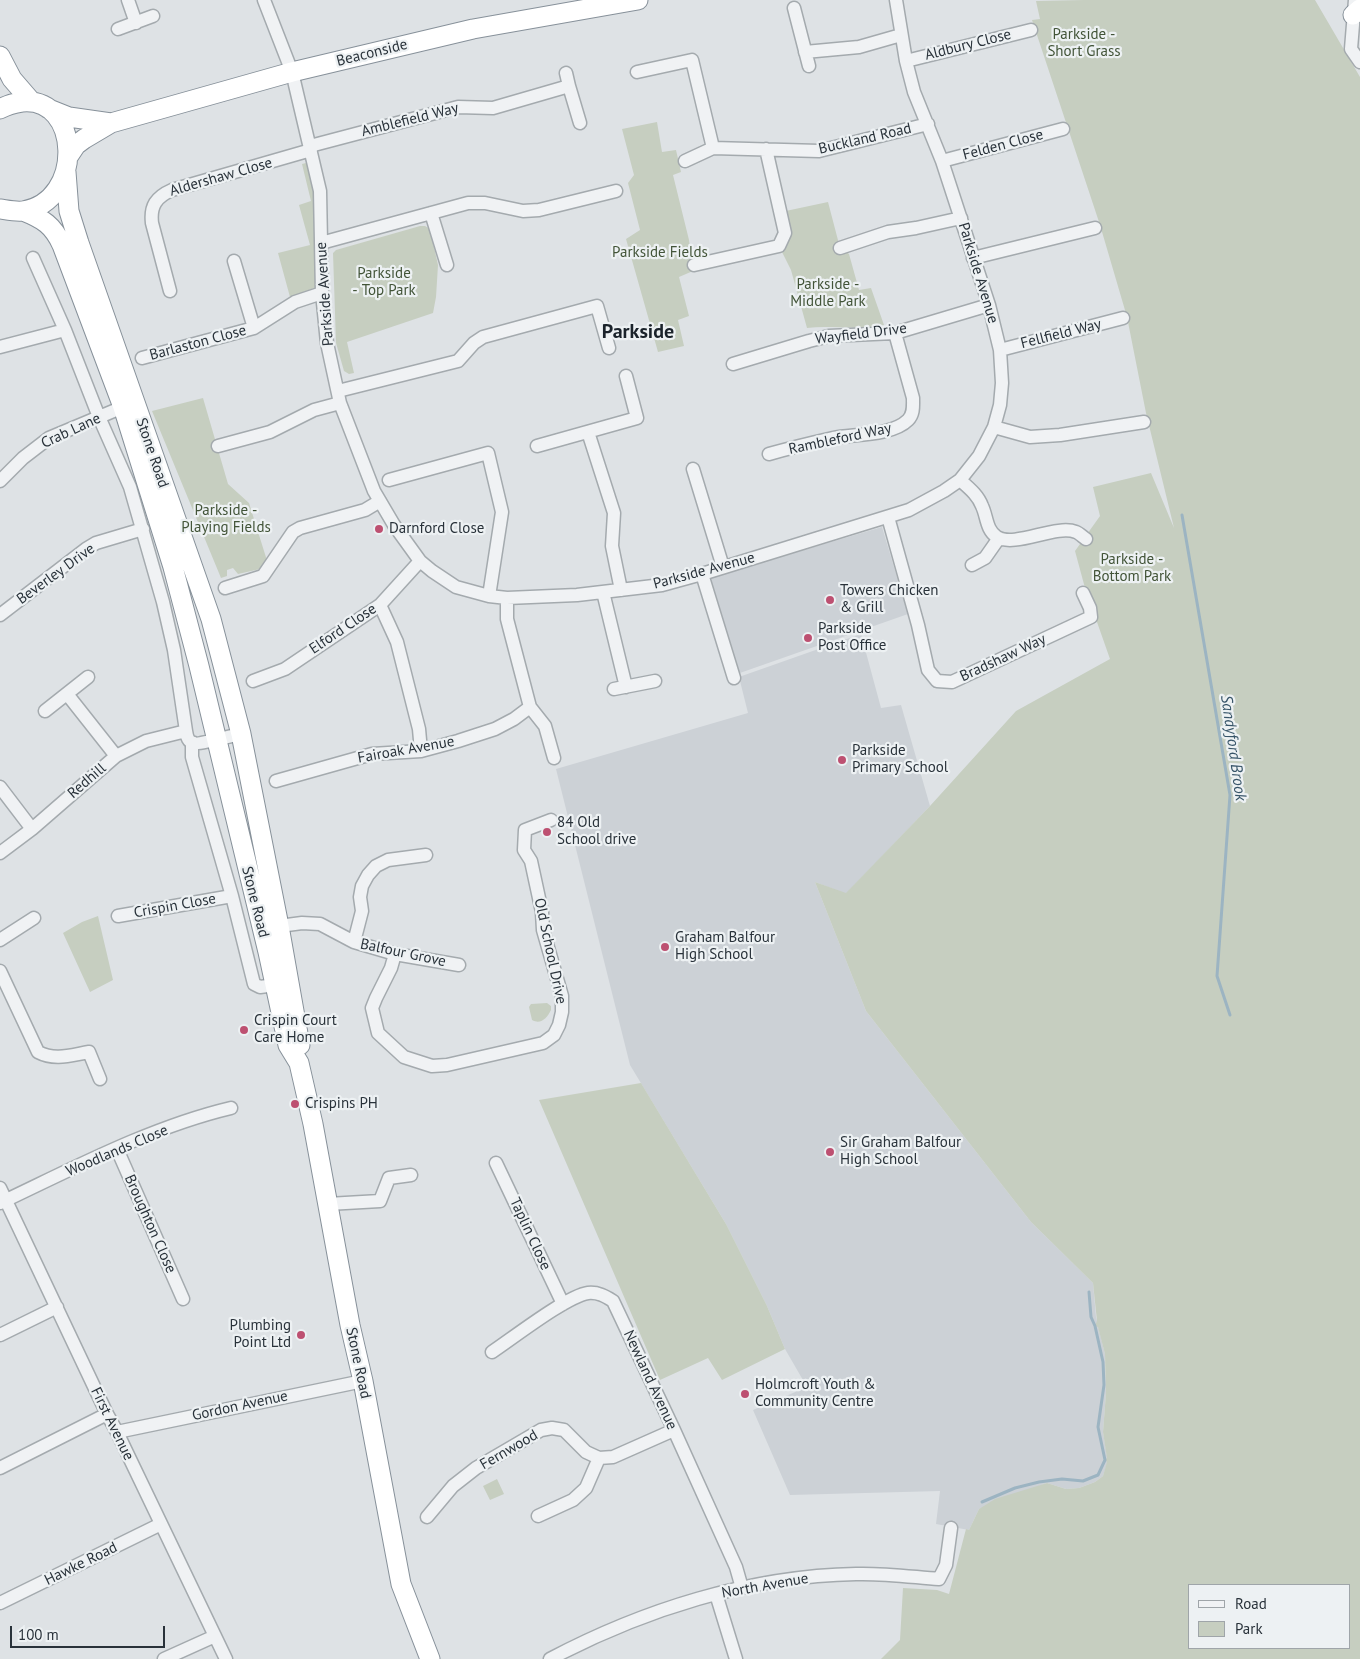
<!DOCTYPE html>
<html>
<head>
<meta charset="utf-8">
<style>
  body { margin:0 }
  #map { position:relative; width:1360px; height:1659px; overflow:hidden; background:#dee2e5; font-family:"PT Sans",sans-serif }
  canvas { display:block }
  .legend { position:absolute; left:1188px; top:1584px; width:162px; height:65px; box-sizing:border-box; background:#edf1f3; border:1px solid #9fa5a9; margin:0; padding:6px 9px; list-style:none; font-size:15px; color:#29323a }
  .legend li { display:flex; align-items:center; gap:10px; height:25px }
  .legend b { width:25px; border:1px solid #9fa5a9 }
  .scale { position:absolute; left:10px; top:1626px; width:155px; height:22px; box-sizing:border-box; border:2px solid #29323a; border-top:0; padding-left:6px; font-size:15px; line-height:18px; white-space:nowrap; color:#29323a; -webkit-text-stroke:4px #edf1f3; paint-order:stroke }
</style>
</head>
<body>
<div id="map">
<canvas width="1360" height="1659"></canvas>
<ul class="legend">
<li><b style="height:6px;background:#f0f2f4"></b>Road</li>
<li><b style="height:14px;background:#c6cec0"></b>Park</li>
</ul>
<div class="scale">100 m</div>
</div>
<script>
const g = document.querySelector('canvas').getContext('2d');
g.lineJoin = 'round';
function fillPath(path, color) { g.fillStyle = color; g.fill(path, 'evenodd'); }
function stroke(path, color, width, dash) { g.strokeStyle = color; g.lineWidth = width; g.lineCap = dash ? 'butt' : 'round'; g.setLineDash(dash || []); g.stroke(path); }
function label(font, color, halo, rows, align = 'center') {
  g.font = font + ' "PT Sans",sans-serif'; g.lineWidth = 4.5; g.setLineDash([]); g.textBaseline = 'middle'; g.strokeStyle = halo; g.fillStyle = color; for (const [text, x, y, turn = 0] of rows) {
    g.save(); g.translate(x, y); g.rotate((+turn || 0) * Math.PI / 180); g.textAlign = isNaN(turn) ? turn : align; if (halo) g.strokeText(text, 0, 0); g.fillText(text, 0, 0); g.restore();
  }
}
fillPath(new Path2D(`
  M 882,527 L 908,614 L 737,674 L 709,578 Z
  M 861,634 L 881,708 L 901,705 L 930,806 L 846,894 L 815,882 L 866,1011 L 1031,1222 L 1093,1283 L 1096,1317 L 1105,1354 L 1106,1393 L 1103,1432 L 1108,1461 L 1103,1476 L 1095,1482 L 1079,1488 L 1066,1489 L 1047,1483 L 979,1509 L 969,1530 L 936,1524 L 940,1491 L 790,1495 L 753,1410 L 807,1387 L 785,1349 L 767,1306 L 726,1224 L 630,1065 L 556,769 L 748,713 L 739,677 Z`), '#ccd1d6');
fillPath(new Path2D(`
  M 1084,0 L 1315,0 L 1360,77 L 1360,1659 L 881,1659 L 900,1640 L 903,1588 L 937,1590 L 949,1594 L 966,1529 L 969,1530 L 979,1509 L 995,1499 L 1047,1483 L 1066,1489 L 1079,1488 L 1095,1482 L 1103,1476 L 1107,1462 L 1105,1460 L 1107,1458 L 1103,1432 L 1106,1393 L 1105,1354 L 1098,1327 L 1095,1326 L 1097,1321 L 1093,1283 L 1031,1222 L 866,1011 L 815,882 L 846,893 L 930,806 L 1016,711 L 1110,659 L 1085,588 L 1075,551 L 1100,516 L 1093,487 L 1151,473 L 1174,528 L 1146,413 L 1127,317 L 1100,225 L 1032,20 L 1040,19 L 1036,1 ZM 1189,1585 L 1349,1585 L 1349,1648 L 1189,1648 Z
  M 657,122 L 662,152 L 676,150 L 681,172 L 673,175 L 689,240 L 693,271 L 679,277 L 689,316 L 678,320 L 684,346 L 658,352 L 626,239 L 640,230 L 628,183 L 634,175 L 622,129 Z
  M 310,162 L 316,184 L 317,287 L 290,297 L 278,253 L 310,245 L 299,205 L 311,201 L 302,164 Z
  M 828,202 L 839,244 L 849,254 L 859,290 L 871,288 L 884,325 C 858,331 832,325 807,328 L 791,270 L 779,246 L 781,212 Z
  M 420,226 L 425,226 L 430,229 L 438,265 L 436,297 L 433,313 L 347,342 L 354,373 L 349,374 L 344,371 L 336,343 L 333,253 L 336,250 Z
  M 203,398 L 228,484 L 249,503 L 269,567 L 238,574 L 233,568 L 227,570 L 227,576 L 221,578 L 152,411 Z
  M 98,916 L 113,980 L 90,992 L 63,933 L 82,922 Z
  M 547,1003 L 551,1006 L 551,1010 C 547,1018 541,1025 532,1020 L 529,1007 L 531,1004 Z
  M 641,1083 L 726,1224 L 767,1306 L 785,1349 L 722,1380 L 708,1358 L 660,1380 L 539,1100 Z
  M 497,1479 L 504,1494 L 490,1500 L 483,1486 Z`), '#c6cec0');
stroke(new Path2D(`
  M 1182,515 L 1230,795 L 1217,976 L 1230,1015
  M 982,1502 L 1015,1488 L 1039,1482 L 1062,1479 L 1083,1481 L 1098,1475 L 1105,1460 L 1098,1427 L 1104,1385 L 1103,1362 L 1095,1326 L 1091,1317 L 1089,1292`), '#9cb4c2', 3);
const minor = new Path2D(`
  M 128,0 L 136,23
  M 264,0 L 292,72 L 320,191 L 322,293 L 327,343 L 340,403 L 374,491 L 394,525 L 420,561 L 432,571 L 456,587 L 489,596 L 507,598 L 577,595 L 662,585 L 702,574 L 909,510 L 944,491 L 960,480 L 979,456 L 994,427 L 1000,405 L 1002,383 L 1000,350 L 989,305 L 942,161 L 914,92 L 906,61 L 896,0
  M 1355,0 L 1351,49 L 1360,62
  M 794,8 L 809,66
  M 118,29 L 153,16
  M 805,52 L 859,47 L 901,35
  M 906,61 L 1031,30
  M 637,72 L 692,60 L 713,148 L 819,151 L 928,124
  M 566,73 L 569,86
  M 310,146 L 458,107 L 493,108 L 569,86 L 580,123
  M 685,161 L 713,148
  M 942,161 L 1063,129
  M 431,213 L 447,265
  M 321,243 L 468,203 L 485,203 L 523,211 L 539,210 L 616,191
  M 840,248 L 888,232 L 916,228 L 961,218
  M 33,258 L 65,330 L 99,417 L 130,487 L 163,602 L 174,650 L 186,731 C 187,737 188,742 194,743 C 198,745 234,735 241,734
  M 973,258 L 1095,228
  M 234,261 L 254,328
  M 694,265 L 779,246 L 785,233 L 766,149
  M 170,291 L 152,223 C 150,206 156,197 172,190 L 311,150
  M 0,347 L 65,330
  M 1000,350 L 1123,318
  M 142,358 L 254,328 L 295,302 L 322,293
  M 733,364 L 809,341 L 829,336 L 895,333 L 989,305
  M 338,391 L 458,361 L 474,343 L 483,337 L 597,306 L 609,348
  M 994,427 L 1030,437 L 1060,435 L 1144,422
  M 588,432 L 614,513 L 612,546 L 621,590
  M 218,446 L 270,432 L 314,410 L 340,403
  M 537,446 L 637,418 L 626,376
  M 769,454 C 790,448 811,443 833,438 C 854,434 892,436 908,420 C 914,414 913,406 913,398 L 895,333
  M 693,469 L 723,567
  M 389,480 L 488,453 L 502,512 L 489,596
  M 960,480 C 969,488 978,495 982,506 C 987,516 986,530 997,537 C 1015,548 1056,524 1076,532 C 1079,533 1083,537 1086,539
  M 0,481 L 23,458 L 49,438 L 123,407
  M 888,517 L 918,625 L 928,670 L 937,681 L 952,682 L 1091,617 L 1090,608 L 1083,593
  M 972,565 L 985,558 L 999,538
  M 702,574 L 734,678
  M 225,588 L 263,576 L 293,532 L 300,528 L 365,510 L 380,501
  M 603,592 L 626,687
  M 380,605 L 397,642 L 419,729 L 421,751
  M 0,615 L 86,549 L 96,543 L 143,529
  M 253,681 L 285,669 L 380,605 L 420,561
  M 614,689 L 655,681
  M 67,694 L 116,756
  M 530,707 L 545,726 L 554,758
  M 45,711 L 88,677
  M 192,743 L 192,757 L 232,896 L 254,984 L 260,987 L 275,985
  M 276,781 L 372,754 L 421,751 L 458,741 L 495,729 L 514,719 L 530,707 L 507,619 L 507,598
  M 0,787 L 32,829
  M 0,853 L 32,829 L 116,756 L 146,741 L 186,731
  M 118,916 L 232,896
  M 272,927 L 302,923 L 320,924 L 354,942 L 395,954 L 459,965
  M 0,940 L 34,918
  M 354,942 L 362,911 L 360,897 L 362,886 L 368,875 L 376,866 L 388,860 L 426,855
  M 395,954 L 391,968 L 376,998 L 372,1008 L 378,1033 L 404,1057 L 432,1066 L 447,1065 L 543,1043 L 554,1035 L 559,1025 L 562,1012 L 562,996 L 543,930 L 542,912 L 531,861 L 524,850 L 525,830 L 551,820
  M 0,971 L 38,1052 C 55,1061 71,1055 89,1052 L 100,1079
  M 117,1149 L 183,1299
  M 496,1163 L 563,1304
  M 0,1188 L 107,1414 L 117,1432 L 226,1659
  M 0,1203 C 74,1168 151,1127 231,1108
  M 328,1204 L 380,1201 L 389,1178 L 411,1175
  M 0,1335 L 57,1307
  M 492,1352 C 513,1338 567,1296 588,1293 C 598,1292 605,1296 613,1301 L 674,1430 L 736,1567 L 742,1588
  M 117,1432 L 363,1381
  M 599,1458 L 613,1457 L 674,1430
  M 0,1468 L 107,1414
  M 427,1517 L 453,1486 L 476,1468 L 541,1430 L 552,1428 L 564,1430 L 586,1452 L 599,1458 L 586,1488 L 573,1500 L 538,1516
  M 716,1594 L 736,1659
  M 0,1603 L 161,1524
  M 164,1659 L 215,1636
  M 550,1659 C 643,1610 749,1576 856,1574 C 883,1573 912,1577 939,1579 L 946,1565 L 951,1528`);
const highway = new Path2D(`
  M 1353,15 L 1360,9
  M 0,56 L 12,79 L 31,101
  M 0,109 C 7,105 15,103 22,102 C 81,96 85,201 23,211 C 16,212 7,210 0,209
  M 49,109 L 69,117 L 111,123
  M 68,157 L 76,145 L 84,139 L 111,123 L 292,72 L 473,29 L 638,0
  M 66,172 L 69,211 L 79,243 L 211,619 L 241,734 L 279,926 L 300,1045
  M 23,211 C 43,219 53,225 62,245 L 123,407 L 173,567 L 199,666 L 268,952 L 288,1045 L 299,1063 L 313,1124 L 350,1325 L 363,1381 L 401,1584 L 430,1659`);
stroke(minor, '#a4aaae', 15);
stroke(highway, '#87919a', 21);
stroke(minor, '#f0f2f4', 12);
stroke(highway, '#fff', 19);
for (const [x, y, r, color] of [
  [379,529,5,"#bd5071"],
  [830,600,5,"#bd5071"],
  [808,638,5,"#bd5071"],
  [842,760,5,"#bd5071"],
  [547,832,5,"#bd5071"],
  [665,947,5,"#bd5071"],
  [244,1030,5,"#bd5071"],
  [295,1104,5,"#bd5071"],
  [830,1152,5,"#bd5071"],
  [301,1335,5,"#bd5071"],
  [745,1394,5,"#bd5071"]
]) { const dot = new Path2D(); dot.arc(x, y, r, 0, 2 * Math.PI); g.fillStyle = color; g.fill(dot); stroke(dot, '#edf1f3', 2); }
label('15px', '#425438', '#edf1f3', [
  ["Parkside -",1084,35],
  ["Short Grass",1084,52],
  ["Parkside Fields",660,253],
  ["Parkside",384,274],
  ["- Top Park",384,291],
  ["Parkside -",828,285],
  ["Middle Park",828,302],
  ["Parkside -",226,511],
  ["Playing Fields",226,528],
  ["Parkside -",1132,560],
  ["Bottom Park",1132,577]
]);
label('15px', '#29323a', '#edf1f3', [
  ["Aldbury Close",968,45,-14],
  ["Beaconside",372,53,-14],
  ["Amblefield Way",410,120,-14],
  ["Buckland Road",865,139,-13],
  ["Felden Close",1003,145,-15],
  ["Aldershaw Close",221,177,-16],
  ["Parkside Avenue",978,273,73],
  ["Parkside Avenue",325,294,-94],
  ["Wayfield Drive",861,334,-7],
  ["Fellfield Way",1061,334,-14],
  ["Barlaston Close",198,343,-15],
  ["Crab Lane",71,431,-25],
  ["Rambleford Way",840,439,-12],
  ["Stone Road",152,453,71],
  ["Parkside Avenue",704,571,-15],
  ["Beverley Drive",56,574,-36],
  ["Elford Close",343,629,-34],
  ["Bradshaw Way",1003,658,-25],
  ["Fairoak Avenue",406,750,-10],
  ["Redhill",87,781,-41],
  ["Stone Road",255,902,76],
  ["Crispin Close",175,906,-10],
  ["Old School Drive",550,951,78],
  ["Balfour Grove",403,953,12],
  ["Woodlands Close",117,1151,-23],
  ["Broughton Close",150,1224,66],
  ["Taplin Close",530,1234,65],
  ["Stone Road",358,1363,78],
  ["Newland Avenue",650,1380,65],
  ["Gordon Avenue",240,1406,-12],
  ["First Avenue",112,1424,64],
  ["Fernwood",509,1450,-30],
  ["Hawke Road",81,1564,-26],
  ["North Avenue",765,1586,-10]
]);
label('15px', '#29323a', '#edf1f3', [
  ["Darnford Close",389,529],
  ["Towers Chicken",840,591],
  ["& Grill",840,608],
  ["Parkside",818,629],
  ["Post Office",818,646],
  ["Parkside",852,751],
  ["Primary School",852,768],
  ["84 Old",557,823],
  ["School drive",557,840],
  ["Graham Balfour",675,938],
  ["High School",675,955],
  ["Crispin Court",254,1021],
  ["Care Home",254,1038],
  ["Crispins PH",305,1104],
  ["Sir Graham Balfour",840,1143],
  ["High School",840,1160],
  ["Plumbing",291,1326,"right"],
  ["Point Ltd",291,1343,"right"],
  ["Holmcroft Youth &",755,1385],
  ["Community Centre",755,1402]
], 'left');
label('italic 16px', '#385569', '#edf1f3', [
  ["Sandyford Brook",1233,748,82]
]);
label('bold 20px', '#1b232b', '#edf1f3', [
  ["Parkside",638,332]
]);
</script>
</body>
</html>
